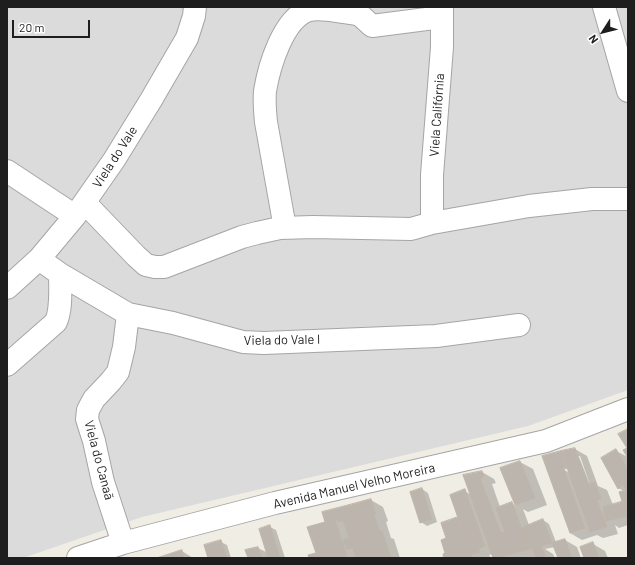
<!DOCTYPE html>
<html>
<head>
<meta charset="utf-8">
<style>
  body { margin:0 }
  #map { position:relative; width:635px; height:565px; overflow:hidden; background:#efede4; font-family:Barlow,sans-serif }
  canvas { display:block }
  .frame { position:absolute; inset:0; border:8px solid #1e1e1e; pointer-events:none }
  .north { position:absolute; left:583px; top:12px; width:40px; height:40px; -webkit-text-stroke:3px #fff; paint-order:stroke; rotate:234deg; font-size:11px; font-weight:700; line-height:16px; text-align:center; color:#1e1e1e }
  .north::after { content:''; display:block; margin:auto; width:14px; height:18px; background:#1e1e1e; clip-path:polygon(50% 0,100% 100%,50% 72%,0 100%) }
  .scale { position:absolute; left:12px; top:20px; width:78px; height:18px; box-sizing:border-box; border:2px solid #1e1e1e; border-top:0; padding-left:5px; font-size:12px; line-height:14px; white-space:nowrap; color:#1e1e1e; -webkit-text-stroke:3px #fff; paint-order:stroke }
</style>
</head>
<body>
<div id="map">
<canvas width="635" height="565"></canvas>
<div class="frame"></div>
<div class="north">N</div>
<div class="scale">20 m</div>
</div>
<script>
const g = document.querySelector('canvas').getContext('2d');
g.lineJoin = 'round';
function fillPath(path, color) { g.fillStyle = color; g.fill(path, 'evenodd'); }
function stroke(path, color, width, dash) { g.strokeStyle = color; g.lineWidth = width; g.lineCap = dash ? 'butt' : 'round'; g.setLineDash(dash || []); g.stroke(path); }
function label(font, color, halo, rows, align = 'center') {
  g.font = font + ' Barlow,sans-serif'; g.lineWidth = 3; g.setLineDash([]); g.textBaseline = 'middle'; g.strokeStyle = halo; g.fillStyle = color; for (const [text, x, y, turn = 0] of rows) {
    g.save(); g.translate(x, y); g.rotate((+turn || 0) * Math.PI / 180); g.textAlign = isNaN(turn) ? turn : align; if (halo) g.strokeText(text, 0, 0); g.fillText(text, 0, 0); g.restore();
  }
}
fillPath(new Path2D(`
  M 7,7 L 628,7 L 628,390 L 528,426 L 142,517 L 23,558 L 7,558 Z`), '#dcdbdb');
fillPath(new Path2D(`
  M 575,449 L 587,456 L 598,486 L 607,490 L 613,505 L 623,502 L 620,492 L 624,491 L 618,488 L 616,451 L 628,457 L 628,525 L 619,528 L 615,525 L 618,534 L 603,538 L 597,535 L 582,540 L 570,533 L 543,456 ZM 577,456 L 580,456 L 591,488 L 590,489 ZM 560,465 L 568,470 L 568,472 L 559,467 Z
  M 520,462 L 533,469 L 547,505 L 528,512 L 523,509 L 529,525 L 543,520 L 549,524 L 556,542 L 565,540 L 577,547 L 581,558 L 555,558 L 558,557 L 555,547 L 545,549 L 553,554 L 555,558 L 537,558 L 537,557 L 495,558 L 493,554 L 489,555 L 491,558 L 438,558 L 445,556 L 446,554 L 447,539 L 459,518 L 464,491 L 472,495 L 482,472 L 494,479 L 496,483 L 492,484 L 500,507 L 511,503 L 516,506 L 501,468 Z
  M 422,489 L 428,493 L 437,522 L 427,526 L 421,522 Z
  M 371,500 L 383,507 L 388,521 L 386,522 L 391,538 L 394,539 L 400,558 L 310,558 L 317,554 L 327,522 L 324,512 Z
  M 270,527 L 276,530 L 285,558 L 249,558 L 258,548 L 268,553 Z
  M 221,542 L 227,545 L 231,558 L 209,558 Z
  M 593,544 L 605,551 L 608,558 L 585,558 Z
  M 182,551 L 193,558 L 160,558 Z`), '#0003');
const building = new Path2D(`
  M 628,429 L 628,458 L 623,450 L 627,448 L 618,434 Z
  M 575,448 L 589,484 L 595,482 L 601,499 L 597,500 L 607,527 L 590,532 L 561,451 Z
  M 616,449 L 628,470 L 628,500 L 622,501 L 619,492 L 626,490 L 623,484 L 618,489 L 601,458 Z
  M 561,451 L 566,468 L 564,469 L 585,528 L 570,533 L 542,456 Z
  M 520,461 L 535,498 L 515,505 L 500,468 Z
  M 482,471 L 484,476 L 480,478 L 501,533 L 505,532 L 513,554 L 499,558 L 493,558 L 463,475 Z
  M 422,488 L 432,519 L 420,523 L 410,492 Z
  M 465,489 L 485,546 L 478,549 L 480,552 L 471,555 L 450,495 Z
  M 371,499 L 376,514 L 374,515 L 380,532 L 382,531 L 391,558 L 371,558 L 353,504 Z
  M 628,500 L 628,516 L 606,521 L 603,507 Z
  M 512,502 L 529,549 L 513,554 L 496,508 Z
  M 353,504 L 371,558 L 356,558 L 353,548 L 347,549 L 343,540 L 349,538 L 343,521 L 338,522 L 334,509 Z
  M 334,509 L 337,519 L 335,519 L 347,556 L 345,558 L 309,558 L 308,555 L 316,553 L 307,527 L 325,522 L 322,512 Z
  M 458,517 L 471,555 L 472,558 L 444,558 L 443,554 L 445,553 L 441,540 L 446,538 L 441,523 Z
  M 543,519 L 552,543 L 529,549 L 521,528 Z
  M 270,525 L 280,558 L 268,558 L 259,529 Z
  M 565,539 L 572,558 L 558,558 L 552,543 Z
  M 221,540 L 227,558 L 208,558 L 204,545 Z
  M 593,542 L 599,558 L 584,558 L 580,547 Z
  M 541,546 L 546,558 L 536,558 L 532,548 Z
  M 258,547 L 262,558 L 248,558 L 245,550 Z
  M 182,550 L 184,558 L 157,558 Z`);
fillPath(building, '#bbb5ad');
stroke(building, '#c0b5a7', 1);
const minor = new Path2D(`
  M 604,7 L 628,91
  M 7,171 L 75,216
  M 85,203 L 136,256 L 146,265 L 155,267 L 164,267 L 242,237 L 257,233 L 280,228 L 313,227 L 411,229 L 432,223 L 529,206 L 592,199 L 628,199
  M 432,223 L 432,175 L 442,47 L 442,7
  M 285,228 L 266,122 C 265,112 264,102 265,91 C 269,67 283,18 309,10 C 321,7 343,12 356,14 L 360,15 L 372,26 L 442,17
  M 39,259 L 60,274 L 128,314 L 173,323 L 243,342 L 264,343 L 436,336 L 519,325
  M 7,288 L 39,259 L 75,216 L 114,160 L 151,100 L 187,38 L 194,16 L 195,7
  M 7,365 L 56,322 C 62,308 60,289 60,274
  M 123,543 L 103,482 L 94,441 L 87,419 L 88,410 L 94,399 L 111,381 L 118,372 L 124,347 L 128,314
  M 78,558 L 123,543 L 275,503 L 546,441 L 628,409`);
stroke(minor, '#a5a5a5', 24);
stroke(minor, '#fff', 22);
label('13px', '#1e1e1e', '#fff', [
  ["Viela Califórnia",437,115,-86],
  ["Viela do Vale",115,157,-57],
  ["Viela do Vale I",282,340,-1],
  ["Viela do Canaã",99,460,75],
  ["Avenida Manuel Velho Moreira",354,486,-13]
]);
</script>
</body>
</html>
